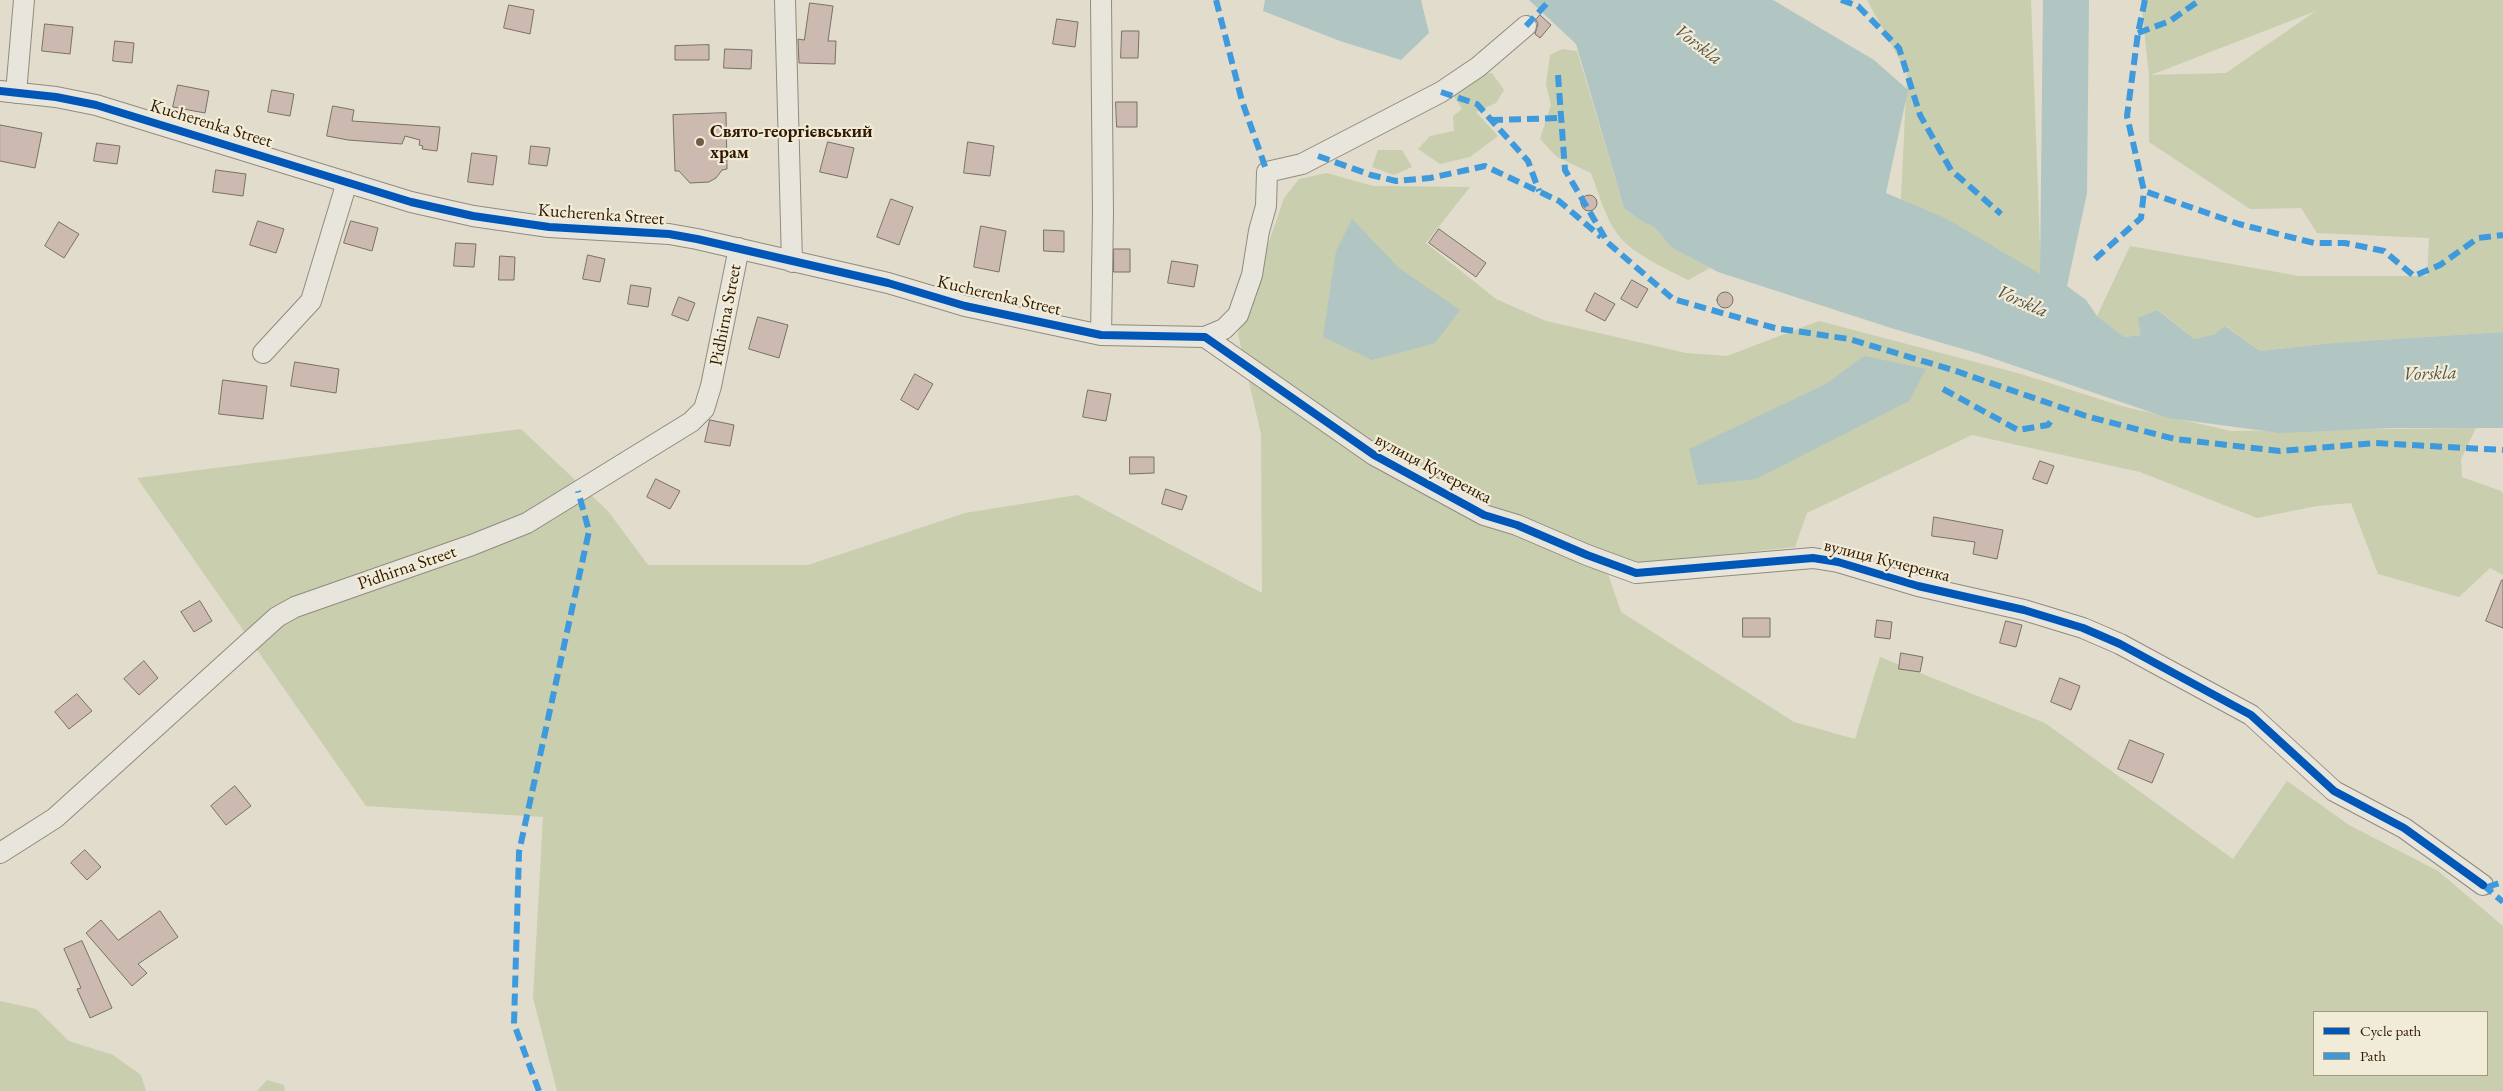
<!DOCTYPE html>
<html>
<head>
<meta charset="utf-8">
<style>
  body { margin:0 }
  #map { position:relative; width:2503px; height:1091px; overflow:hidden; background:#e1dccb; font-family:"EB Garamond",serif }
  canvas { display:block }
  .legend { position:absolute; left:2313px; top:1011px; width:175px; height:65px; box-sizing:border-box; background:#f1ecd7; border:1px solid #a59781; margin:0; padding:6px 9px; list-style:none; font-size:15px; color:#321800 }
  .legend li { display:flex; align-items:center; gap:10px; height:25px }
  .legend b { width:25px; border:1px solid #a59781 }
</style>
</head>
<body>
<div id="map">
<canvas width="2503" height="1091"></canvas>
<ul class="legend">
<li><b style="height:6px;background:#0057b8"></b>Cycle path</li>
<li><b style="height:6px;background:#3e9adc"></b>Path</li>
</ul>
</div>
<script>
const g = document.querySelector('canvas').getContext('2d');
g.lineJoin = 'round';
function fillPath(path, color) { g.fillStyle = color; g.fill(path, 'evenodd'); }
function stroke(path, color, width, dash) { g.strokeStyle = color; g.lineWidth = width; g.lineCap = dash ? 'butt' : 'round'; g.setLineDash(dash || []); g.stroke(path); }
function label(font, color, halo, rows, align = 'center') {
  g.font = font + ' "EB Garamond",serif'; g.lineWidth = 4.5; g.setLineDash([]); g.textBaseline = 'middle'; g.strokeStyle = halo; g.fillStyle = color; for (const [text, x, y, turn = 0] of rows) {
    g.save(); g.translate(x, y); g.rotate((+turn || 0) * Math.PI / 180); g.textAlign = isNaN(turn) ? turn : align; if (halo) g.strokeText(text, 0, 0); g.fillText(text, 0, 0); g.restore();
  }
}
fillPath(new Path2D(`
  M 1867,0 L 2031,0 L 2041,275 L 1901,199 L 1907,73 Z
  M 2141,0 L 2503,0 L 2503,332 L 2332,343 L 2260,351 L 2226,326 L 2215,334 L 2194,339 L 2159,310 L 2141,335 L 2124,337 L 2097,316 L 2130,246 L 2299,276 L 2427,276 L 2429,238 L 2317,233 L 2301,208 L 2250,209 L 2149,142 L 2149,76 ZM 2316,11 L 2226,73 L 2151,75 Z
  M 1562,49 L 1577,51 L 1624,208 L 1641,221 L 1654,227 L 1672,248 L 1710,268 L 1688,280 C 1665,268 1636,256 1619,236 C 1605,219 1599,193 1591,173 L 1557,157 L 1540,139 L 1551,105 L 1546,84 L 1550,55 Z
  M 1492,73 L 1504,90 L 1496,103 L 1476,112 L 1498,136 L 1470,157 L 1440,164 L 1418,149 L 1430,136 L 1454,131 L 1453,116 L 1462,109 L 1450,90 L 1466,75 Z
  M 1378,150 L 1402,150 L 1412,167 L 1394,175 L 1372,167 Z
  M 1327,173 L 1373,186 L 1470,187 L 1426,243 L 1496,299 L 1546,321 L 1686,353 L 1727,356 L 1819,321 L 2021,374 L 2121,406 L 2231,431 L 2476,428 L 2461,459 L 2462,477 L 2501,491 L 2503,494 L 2503,575 L 2490,568 L 2459,597 L 2378,574 L 2351,503 L 2317,506 L 2257,518 L 2140,472 L 1972,435 L 1807,513 L 1795,547 L 1673,560 L 1607,571 L 1621,612 L 1794,722 L 1855,739 L 1880,657 L 2045,723 L 2233,859 L 2287,781 L 2349,825 L 2438,871 L 2503,926 L 2503,1091 L 557,1091 L 533,998 L 543,817 L 366,806 L 137,478 L 521,429 L 608,511 L 648,565 L 808,565 L 965,513 L 1077,495 L 1262,593 L 1261,434 L 1238,334 L 1284,198 L 1299,179 ZM 2314,1012 L 2487,1012 L 2487,1075 L 2314,1075 Z
  M 0,1001 L 36,1009 L 69,1041 L 113,1055 L 141,1075 L 146,1091 L 0,1091 Z
  M 267,1080 L 284,1085 L 285,1091 L 257,1091 Z`), '#c8ceae');
fillPath(new Path2D(`
  M 1265,0 L 1421,0 L 1429,33 L 1401,60 L 1340,41 L 1263,11 Z
  M 1529,0 L 1773,0 L 1874,60 L 1908,90 L 1886,193 L 1947,219 L 2040,274 L 2043,0 L 2089,0 L 2087,193 L 2067,286 L 2086,300 L 2097,316 L 2124,337 L 2141,335 L 2138,318 L 2158,310 L 2194,339 L 2215,334 L 2225,326 L 2260,351 L 2332,343 L 2503,332 L 2503,428 L 2393,428 L 2280,433 L 2168,418 L 1980,354 L 1891,328 L 1718,272 L 1672,248 L 1654,227 L 1641,221 L 1624,208 L 1576,44 Z
  M 1352,219 L 1399,268 L 1460,310 L 1435,343 L 1372,360 L 1323,337 L 1336,251 Z
  M 1864,356 L 1926,369 L 1909,401 L 1756,479 L 1698,485 L 1689,449 L 1826,384 Z`), '#b1c5c2');
const building = new Path2D(`
  M 810,3 L 833,6 L 828,41 L 836,41 L 835,64 L 799,63 L 798,39 L 804,40 Z
  M 509,5 L 534,10 L 530,34 L 504,28 Z
  M 1540,15 L 1551,25 L 1540,38 L 1535,34 L 1538,24 L 1536,20 Z
  M 1057,19 L 1078,22 L 1075,47 L 1053,44 Z
  M 45,24 L 73,27 L 70,54 L 42,51 Z
  M 1122,31 L 1139,31 L 1138,58 L 1121,58 Z
  M 115,41 L 134,43 L 132,63 L 113,61 Z
  M 709,45 L 709,60 L 675,60 L 675,46 Z
  M 725,49 L 752,50 L 751,69 L 724,68 Z
  M 178,85 L 209,91 L 205,113 L 173,107 Z
  M 272,90 L 294,94 L 290,116 L 268,112 Z
  M 1116,102 L 1137,102 L 1137,127 L 1117,127 Z
  M 333,106 L 354,110 L 352,121 L 440,127 L 437,151 L 422,149 L 423,146 L 419,145 L 420,140 L 405,136 L 402,144 L 348,140 L 327,136 Z
  M 726,113 L 727,169 L 722,170 L 716,178 L 709,182 L 690,183 L 679,171 L 675,171 L 673,115 Z
  M 0,125 L 42,133 L 35,168 L 0,161 Z
  M 828,142 L 854,148 L 847,178 L 820,172 Z
  M 968,142 L 994,146 L 990,176 L 964,173 Z
  M 97,143 L 120,146 L 117,164 L 94,161 Z
  M 531,146 L 550,148 L 547,166 L 529,164 Z
  M 472,153 L 497,156 L 493,185 L 468,182 Z
  M 216,170 L 246,174 L 243,196 L 213,192 Z
  M1581 203a8 8 0 1 1 16 0a8 8 0 1 1-16 0Z
  M 891,199 L 913,207 L 899,245 L 877,237 Z
  M 258,221 L 284,229 L 276,253 L 250,245 Z
  M 351,221 L 378,228 L 372,251 L 344,243 Z
  M 59,222 L 79,234 L 64,258 L 45,246 Z
  M 981,226 L 1006,231 L 999,272 L 974,267 Z
  M 1439,229 L 1486,263 L 1476,277 L 1429,243 Z
  M 1044,230 L 1064,231 L 1064,252 L 1044,251 Z
  M 456,243 L 476,244 L 474,267 L 454,266 Z
  M 1114,249 L 1130,249 L 1130,272 L 1114,272 Z
  M 588,255 L 605,259 L 600,282 L 583,279 Z
  M 500,256 L 515,257 L 514,280 L 499,280 Z
  M 1172,261 L 1198,265 L 1194,287 L 1168,283 Z
  M 1632,280 L 1648,289 L 1637,308 L 1621,299 Z
  M 631,285 L 651,288 L 648,307 L 628,304 Z
  M1717 300a8 8 0 1 1 16 0a8 8 0 1 1-16 0Z
  M 1595,293 L 1615,304 L 1605,321 L 1586,311 Z
  M 679,297 L 695,303 L 688,321 L 672,315 Z
  M 758,317 L 788,325 L 779,358 L 749,349 Z
  M 295,362 L 339,369 L 336,393 L 291,386 Z
  M 915,374 L 933,384 L 918,410 L 901,400 Z
  M 223,380 L 267,386 L 263,419 L 219,414 Z
  M 1088,390 L 1111,394 L 1106,421 L 1083,417 Z
  M 710,420 L 734,425 L 730,446 L 705,442 Z
  M 1130,457 L 1154,457 L 1154,473 L 1130,474 Z
  M 2040,461 L 2054,466 L 2047,484 L 2033,479 Z
  M 656,479 L 680,491 L 670,509 L 647,497 Z
  M 1166,489 L 1187,496 L 1182,510 L 1162,504 Z
  M 1934,517 L 2003,530 L 1997,559 L 1973,554 L 1975,542 L 1932,536 Z
  M 2502,580 L 2503,580 L 2503,628 L 2486,621 Z
  M 200,601 L 212,621 L 194,632 L 181,612 Z
  M 1743,618 L 1770,618 L 1770,637 L 1743,637 Z
  M 1877,620 L 1892,622 L 1890,639 L 1875,637 Z
  M 2006,621 L 2022,625 L 2016,647 L 2000,643 Z
  M 1901,653 L 1923,657 L 1920,672 L 1899,669 Z
  M 144,661 L 158,678 L 139,695 L 124,679 Z
  M 2060,678 L 2080,686 L 2071,710 L 2051,702 Z
  M 77,694 L 92,711 L 69,729 L 55,712 Z
  M 2130,740 L 2164,754 L 2152,783 L 2118,769 Z
  M 235,786 L 251,806 L 226,825 L 211,806 Z
  M 85,850 L 101,867 L 87,880 L 71,863 Z
  M 160,911 L 178,937 L 138,964 L 147,973 L 132,986 L 86,933 L 101,920 L 118,940 Z
  M 82,941 L 112,1008 L 90,1018 L 77,989 L 81,988 L 64,949 Z`);
fillPath(building, '#ccbab0');
stroke(building, '#787164', 1);
const minor = new Path2D(`
  M 785,0 L 792,262
  M 1101,0 L 1103,212 L 1101,335
  M 0,91 L 56,97 L 96,105 L 411,202 L 473,216 L 549,227 L 669,234 L 697,239 L 888,283 L 965,306 L 1101,335 L 1205,337 L 1374,455 L 1484,515 L 1517,525 L 1587,555 L 1636,573 L 1813,558 L 1838,562 L 1918,586 L 2024,610 L 2083,628 L 2120,644 L 2251,715 L 2334,791 L 2404,828 L 2483,885
  M 16,93 L 24,0
  M 1205,337 L 1224,329 L 1238,315 L 1252,275 L 1259,231 L 1266,206 L 1267,172 L 1302,164 L 1441,92 L 1478,67 L 1526,26
  M 263,353 L 311,301 L 347,182
  M 0,853 L 55,818 L 277,617 L 295,607 L 472,545 L 527,523 L 691,422 L 704,409 L 711,386 L 739,248`);
stroke(minor, '#918b7f', 22);
stroke(minor, '#e8e5dc', 20);
stroke(new Path2D(`
  M 1216,0 L 1242,101 L 1267,172
  M 1841,0 L 1858,6 L 1899,48 L 1920,115 L 1951,170 L 2001,214
  M 2145,0 L 2138,33 L 2127,116 L 2144,191 L 2239,224 L 2314,243 L 2345,243 L 2384,251 L 2414,276 L 2440,265 L 2478,238 L 2503,235
  M 1526,26 L 1550,0
  M 2138,33 L 2170,21 L 2200,0
  M 1558,75 L 1565,170 L 1608,243 L 1673,299 L 1775,328 L 1849,339 L 1953,370 L 2086,416 L 2175,439 L 2280,451 L 2375,443 L 2503,450
  M 1441,92 L 1477,104 L 1528,161 L 1539,191
  M 1491,120 L 1561,118
  M 1318,156 L 1371,175 L 1396,181 L 1430,178 L 1485,166 L 1559,201 L 1601,237
  M 2095,259 L 2141,218 L 2144,191
  M 1943,389 L 2018,430 L 2048,425 L 2054,417
  M 2483,885 L 2503,902
  M 2487,887 L 2503,882
  M 539,1091 L 514,1024 L 519,852 L 589,531 L 578,491`), '#3e9adc', 6, [12, 6]);
stroke(new Path2D(`
  M 0,91 L 56,97 L 96,105 L 411,202 L 473,216 L 549,227 L 669,234 L 697,239 L 888,283 L 965,306 L 1101,335 L 1205,337 L 1374,455 L 1484,515 L 1517,525 L 1587,555 L 1636,573 L 1813,558 L 1838,562 L 1918,586 L 2024,610 L 2083,628 L 2120,644 L 2251,715 L 2334,791 L 2404,828 L 2483,885`), '#0057b8', 8);
for (const [x, y, r, color] of [
  [700,142,5,"#6f5d47"]
]) { const dot = new Path2D(); dot.arc(x, y, r, 0, 2 * Math.PI); g.fillStyle = color; g.fill(dot); stroke(dot, '#f1ecd7', 2); }
label('18px', '#321800', '#f1ecd7', [
  ["Kucherenka Street",211,124,17],
  ["Kucherenka Street",601,215,4],
  ["Kucherenka Street",999,296,13],
  ["Pidhirna Street",726,315,-79],
  ["вулиця Кучеренка",1433,469,28],
  ["вулиця Кучеренка",1887,561,14],
  ["Pidhirna Street",407,568,-19]
]);
label('bold 18px', '#321800', '#f1ecd7', [
  ["Свято-георгієвський",710,132],
  ["храм",710,153]
], 'left');
label('italic 19px', '#575142', '#f1ecd7', [
  ["Vorskla",1698,45,37],
  ["Vorskla",2022,302,24],
  ["Vorskla",2430,374,-2]
]);
</script>
</body>
</html>
